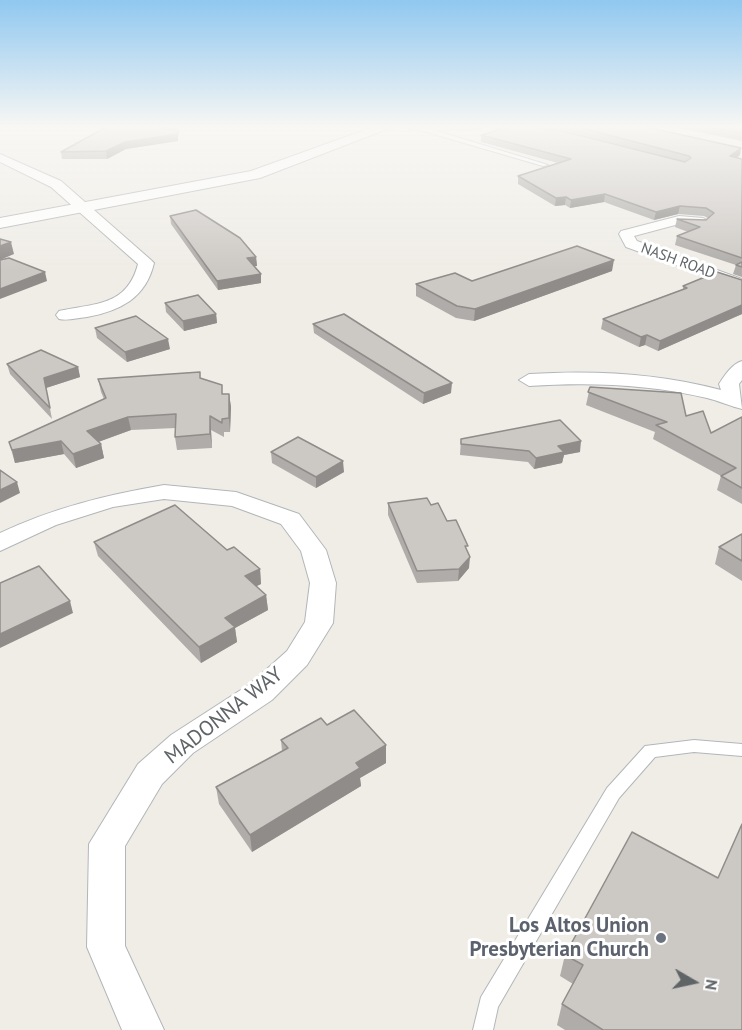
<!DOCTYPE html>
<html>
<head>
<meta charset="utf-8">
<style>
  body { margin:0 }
  #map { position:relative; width:742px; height:1030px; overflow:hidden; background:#f0ede7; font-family:"PT Sans",sans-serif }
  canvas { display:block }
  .north { position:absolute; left:664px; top:952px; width:60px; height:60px; -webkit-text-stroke:4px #fff; paint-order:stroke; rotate:99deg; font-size:16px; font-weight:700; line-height:24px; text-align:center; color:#5f6467 }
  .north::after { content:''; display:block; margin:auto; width:21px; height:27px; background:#5f6467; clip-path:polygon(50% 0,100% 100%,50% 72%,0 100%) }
</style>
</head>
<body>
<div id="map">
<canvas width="742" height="1030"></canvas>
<div class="north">N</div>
</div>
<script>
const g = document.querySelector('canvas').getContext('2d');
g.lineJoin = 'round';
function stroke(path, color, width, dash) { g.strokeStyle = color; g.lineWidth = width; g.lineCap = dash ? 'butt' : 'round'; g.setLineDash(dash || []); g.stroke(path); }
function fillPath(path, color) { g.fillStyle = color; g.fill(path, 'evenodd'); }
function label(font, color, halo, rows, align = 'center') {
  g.font = font + ' "PT Sans",sans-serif'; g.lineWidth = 6; g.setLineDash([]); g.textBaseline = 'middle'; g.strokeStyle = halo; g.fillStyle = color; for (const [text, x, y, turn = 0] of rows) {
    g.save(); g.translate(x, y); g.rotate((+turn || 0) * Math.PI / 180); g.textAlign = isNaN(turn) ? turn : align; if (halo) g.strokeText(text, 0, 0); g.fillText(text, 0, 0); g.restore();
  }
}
const service = new Path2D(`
  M 398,126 L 424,127 L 485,126 L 483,128 L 434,130 L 548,165 L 543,166 L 423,131 Z
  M 694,740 L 742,744 L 742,756 L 694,752 L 655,757 L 619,798 L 498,1007 L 493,1030 L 473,1030 L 481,997 L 607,788 L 645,746 Z`);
const minor = new Path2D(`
  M 0,154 L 61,181 L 151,260 L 154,263 C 146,298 120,311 87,317 C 77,318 68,321 59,319 L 56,315 L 59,311 C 94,303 127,307 138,264 L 51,187 L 0,162 Z
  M 679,216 L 703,218 L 710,222 L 703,226 L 679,224 L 634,236 L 637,241 L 742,279 L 742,289 L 626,247 L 619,234 L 621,231 Z
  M 742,361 L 742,380 L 739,384 L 742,409 C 730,406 719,401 707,398 C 648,384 589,382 529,386 L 519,380 L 529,374 C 594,370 658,373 721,390 L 719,384 C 725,375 732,364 742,361 Z
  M 164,485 L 236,492 L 299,514 L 326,550 L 336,583 L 333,623 L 307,665 L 272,700 L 193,753 L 162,784 L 125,846 L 125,946 L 164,1030 L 122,1030 L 87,947 L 89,844 L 138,764 L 171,735 L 250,684 L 287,651 L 305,622 L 310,583 L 301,551 L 281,524 L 232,506 L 164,499 L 113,507 L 56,525 L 0,551 L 0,533 C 53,508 106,495 164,485 Z`);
const tertiary = new Path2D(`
  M 376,126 L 395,126 L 260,178 L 0,228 L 0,218 L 251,171 Z`);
stroke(service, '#b2b6b9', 2);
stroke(minor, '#b2b6b9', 2);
stroke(tertiary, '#b2b6b9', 2);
fillPath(service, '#fff');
fillPath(minor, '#fff');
fillPath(tertiary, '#fff');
fillPath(new Path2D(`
  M 488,126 L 521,126 L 662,156 L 564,130 L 521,126 L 642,126 L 740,155 L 736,158 L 742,159 L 742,277 L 733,274 L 736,265 L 675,245 L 677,236 L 688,232 L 675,227 L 677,219 L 706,220 L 708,218 L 704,216 L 678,214 L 654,220 L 604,202 L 570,208 L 565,205 L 555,206 L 518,184 L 518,176 L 558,163 L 481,142 L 481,135 L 496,131 Z
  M 669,126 L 742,126 L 742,141 Z
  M 178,130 L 178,141 L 126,149 L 107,159 L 62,159 L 61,152 Z
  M 170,216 L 256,257 L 257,266 L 254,266 L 261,274 L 261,283 L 218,290 L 171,224 Z
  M 612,271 L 474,321 L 456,318 L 416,296 L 416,284 Z
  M 742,280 L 742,314 L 658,351 L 645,345 L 639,347 L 601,329 L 603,319 L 683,289 L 683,286 Z
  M 165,303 L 216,314 L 217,323 L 184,331 L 166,312 Z
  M 313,324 L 451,393 L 423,404 L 314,333 Z
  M 95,328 L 170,349 L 127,362 L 97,338 Z
  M 7,364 L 78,367 L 80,377 L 46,388 L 52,419 L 10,374 Z
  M 201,378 L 223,394 L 229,394 L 231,407 L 230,432 L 224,432 L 224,437 L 211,430 L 212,448 L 177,450 L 175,437 L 176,428 L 131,430 L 98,442 L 101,444 L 104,458 L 76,468 L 64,454 L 15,463 L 9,442 L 104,399 L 101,392 L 98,379 Z
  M 590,387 L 686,416 L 711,433 L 742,417 L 742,504 L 717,490 L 721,476 L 653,439 L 655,432 L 586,405 Z
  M 461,439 L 580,452 L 564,455 L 562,463 L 534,469 L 528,462 L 460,455 Z
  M 271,452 L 344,472 L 316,488 L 272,463 Z
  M 388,503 L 431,505 L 447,521 L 468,553 L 469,568 L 458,581 L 417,583 L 388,515 Z
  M 742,534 L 742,581 L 715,564 L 719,547 Z
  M 94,542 L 227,550 L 260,569 L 261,584 L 256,586 L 266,595 L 268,610 L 235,628 L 237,642 L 201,663 L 98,556 Z
  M 327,725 L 386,763 L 360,778 L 361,786 L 252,852 L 219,804 L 216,787 L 282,751 L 281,740 Z
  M 565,955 L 742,1030 L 565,1030 L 557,1025 L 562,1004 L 573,984 L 560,976 Z`), '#afaca9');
fillPath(new Path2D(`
  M 178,130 L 178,141 L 126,149 L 107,159 L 106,151 L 125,142 Z
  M 741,148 L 740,155 L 729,163 L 730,156 Z
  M 605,194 L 604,202 L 570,208 L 571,200 Z
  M 566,197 L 565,205 L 555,206 L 556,198 Z
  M 680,206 L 678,214 L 654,220 L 656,212 Z
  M 11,242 L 14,254 L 0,260 L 0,246 Z
  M 256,257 L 257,266 L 248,267 L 247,258 Z
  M 614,260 L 612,271 L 474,321 L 475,309 Z
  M 45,272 L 47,281 L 0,299 L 0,289 Z
  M 261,274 L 261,283 L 218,290 L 217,281 Z
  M 742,305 L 742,314 L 658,351 L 660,341 Z
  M 216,314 L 217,323 L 184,331 L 183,321 Z
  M 647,335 L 645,345 L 639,347 L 641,337 Z
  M 168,339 L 170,349 L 127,362 L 125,352 Z
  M 78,367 L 80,377 L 46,388 L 52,419 L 44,378 Z
  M 452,383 L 451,393 L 423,404 L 424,393 Z
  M 229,394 L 231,407 L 230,432 L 229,418 Z
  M 210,416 L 211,430 L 212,448 L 210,434 Z
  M 128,417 L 131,430 L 90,445 L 87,431 Z
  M 61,441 L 64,454 L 15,463 L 12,450 Z
  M 581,441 L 580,452 L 564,455 L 562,463 L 534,469 L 536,458 L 558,446 Z
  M 101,444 L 104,458 L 76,468 L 73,454 Z
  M 343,461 L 344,472 L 316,488 L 316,477 Z
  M 17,482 L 20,493 L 0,503 L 0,490 Z
  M 470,557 L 469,568 L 458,581 L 459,569 Z
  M 260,569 L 261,584 L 247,591 L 245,576 Z
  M 266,595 L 268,610 L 235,628 L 237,642 L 201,663 L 199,647 L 225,618 Z
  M 70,601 L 73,613 L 0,648 L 0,634 Z
  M 386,745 L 386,763 L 360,778 L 361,786 L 252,852 L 250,835 L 356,763 Z`), '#8f8c89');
const building = new Path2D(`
  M 108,126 L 153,126 L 178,130 L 178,134 L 125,142 L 106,151 L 61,152 Z
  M 500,126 L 521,126 L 563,131 L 685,162 L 691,158 L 689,156 L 574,126 L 642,126 L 741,148 L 730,156 L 742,159 L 742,258 L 677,236 L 700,227 L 677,219 L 706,220 L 714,213 L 706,208 L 680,206 L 656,212 L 605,194 L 571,200 L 566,197 L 556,198 L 518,176 L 571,159 L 481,135 L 505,128 Z
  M 703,126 L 742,126 L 742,133 Z
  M 196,210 L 240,238 L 256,257 L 247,258 L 261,274 L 217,281 L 170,216 Z
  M 0,239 L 11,242 L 0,246 Z
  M 577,246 L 614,260 L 475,309 L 457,306 L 416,284 L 455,273 L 472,281 Z
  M 9,258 L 45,272 L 0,289 L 0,260 Z
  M 742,262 L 742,267 L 736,265 Z
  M 717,272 L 742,280 L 742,305 L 660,341 L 647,335 L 641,337 L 603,319 L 687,288 L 683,286 Z
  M 198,295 L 216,314 L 183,321 L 165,303 Z
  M 344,314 L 452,383 L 424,393 L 313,324 Z
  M 136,316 L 168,339 L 125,352 L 95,328 Z
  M 41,350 L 78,367 L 44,378 L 50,408 L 7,364 Z
  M 200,372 L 200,378 L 222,385 L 222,394 L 229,394 L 229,418 L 222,419 L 222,423 L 210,416 L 210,434 L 175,437 L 176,414 L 128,417 L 87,431 L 101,444 L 73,454 L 61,441 L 12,450 L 9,442 L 106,398 L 98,379 Z
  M 590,387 L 681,393 L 686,416 L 703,411 L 711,433 L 742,417 L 742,488 L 721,476 L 736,468 L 656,425 L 667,422 L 588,392 Z
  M 560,420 L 581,441 L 558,446 L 564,452 L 536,458 L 529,451 L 461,444 L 461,439 Z
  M 298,437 L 343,461 L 316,477 L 271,452 Z
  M 0,470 L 17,482 L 0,490 Z
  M 427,498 L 431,505 L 438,503 L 447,521 L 456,520 L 468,546 L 465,546 L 470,557 L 459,569 L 417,571 L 388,503 Z
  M 175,505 L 227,550 L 234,547 L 260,569 L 245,576 L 266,595 L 225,618 L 235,627 L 199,647 L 94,542 Z
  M 742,534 L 742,561 L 719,547 Z
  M 39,566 L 70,601 L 0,634 L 0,583 Z
  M 354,710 L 386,745 L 356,763 L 360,768 L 250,835 L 216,787 L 288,748 L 281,740 L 321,718 L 327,725 Z
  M 742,824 L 742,1030 L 603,1030 L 562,1004 L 583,965 L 565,955 L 632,832 L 718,878 Z`);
fillPath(building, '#ccc8c4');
stroke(building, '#8f8c89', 1.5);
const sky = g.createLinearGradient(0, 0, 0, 270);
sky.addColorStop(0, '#90c8f0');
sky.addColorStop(0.47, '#f8f7f4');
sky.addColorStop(1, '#f8f7f400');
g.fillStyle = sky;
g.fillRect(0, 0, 742, 270);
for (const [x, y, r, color] of [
  [661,938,6,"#6b7280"]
]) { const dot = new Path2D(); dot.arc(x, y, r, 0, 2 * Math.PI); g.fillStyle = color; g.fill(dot); stroke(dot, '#fff', 2); }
label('15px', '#5f6467', '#fff', [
  ["NASH ROAD",678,261,20]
]);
label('21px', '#5f6467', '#fff', [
  ["MADONNA WAY",224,716,-38]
]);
label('bold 21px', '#5b616d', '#fff', [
  ["Los Altos Union",649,926],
  ["Presbyterian Church",649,950]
], 'right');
</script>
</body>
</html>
